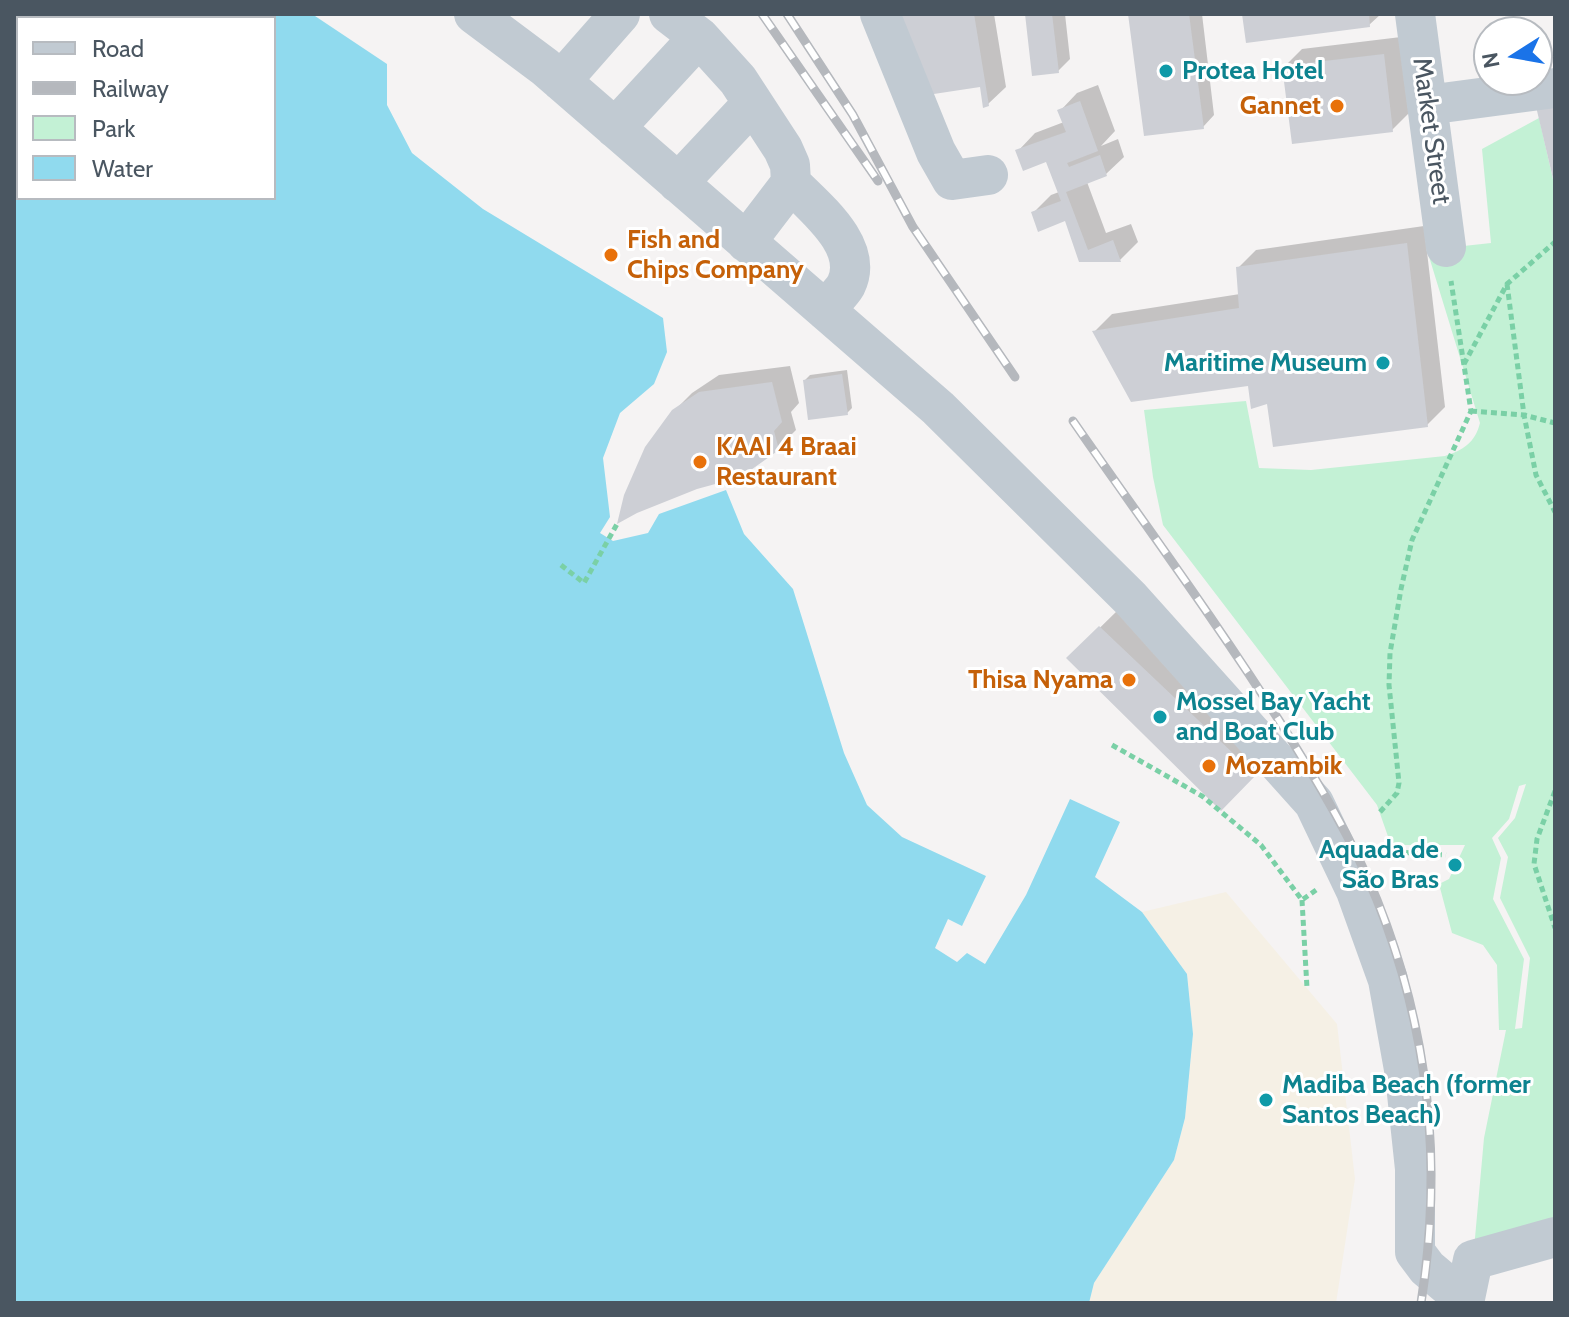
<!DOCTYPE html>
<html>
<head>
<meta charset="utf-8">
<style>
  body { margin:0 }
  #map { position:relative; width:1569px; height:1317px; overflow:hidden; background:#f5f3f3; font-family:Cabin,sans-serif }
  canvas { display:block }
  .frame { position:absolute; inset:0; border:16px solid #4a5661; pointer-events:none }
  .legend { position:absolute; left:16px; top:16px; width:260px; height:184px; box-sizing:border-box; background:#fff; border:2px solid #b7bbc0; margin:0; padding:10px 14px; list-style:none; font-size:24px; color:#4a5661 }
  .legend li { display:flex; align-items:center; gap:16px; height:40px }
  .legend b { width:40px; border:2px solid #b7bbc0 }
  .north { position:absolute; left:1473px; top:16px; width:80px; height:80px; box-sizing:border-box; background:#fff; border:2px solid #b7bbc0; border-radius:50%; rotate:259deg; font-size:22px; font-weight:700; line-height:32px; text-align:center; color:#4a5661 }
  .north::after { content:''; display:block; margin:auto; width:28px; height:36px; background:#1a73e8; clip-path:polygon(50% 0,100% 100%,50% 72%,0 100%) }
</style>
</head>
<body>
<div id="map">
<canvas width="1569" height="1317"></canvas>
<div class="frame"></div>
<ul class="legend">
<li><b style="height:10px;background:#c1cad2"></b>Road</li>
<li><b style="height:10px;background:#b5b8bd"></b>Railway</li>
<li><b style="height:22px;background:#c3f1d5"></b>Park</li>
<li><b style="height:22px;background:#90daee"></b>Water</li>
</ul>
<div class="north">N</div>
</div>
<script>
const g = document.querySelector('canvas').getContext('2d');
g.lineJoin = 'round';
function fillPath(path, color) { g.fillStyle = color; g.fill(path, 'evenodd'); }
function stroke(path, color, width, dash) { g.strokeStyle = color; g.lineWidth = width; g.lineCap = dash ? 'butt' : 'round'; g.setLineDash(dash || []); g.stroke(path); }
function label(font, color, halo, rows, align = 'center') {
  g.font = font + ' Cabin,sans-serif'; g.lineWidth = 6; g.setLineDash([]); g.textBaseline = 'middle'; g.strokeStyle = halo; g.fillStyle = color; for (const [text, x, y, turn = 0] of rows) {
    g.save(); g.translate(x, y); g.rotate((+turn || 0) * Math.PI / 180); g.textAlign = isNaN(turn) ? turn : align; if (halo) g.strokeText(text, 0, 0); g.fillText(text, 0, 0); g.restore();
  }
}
fillPath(new Path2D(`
  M 1539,118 L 1555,188 L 1555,1237 L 1473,1260 L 1484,1138 L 1506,1030 L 1499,1030 L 1497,965 L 1483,945 L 1452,933 L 1439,884 L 1449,879 L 1465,845 L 1391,845 L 1377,805 L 1163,525 L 1153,477 L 1144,410 L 1246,401 L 1259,468 L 1311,470 L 1445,456 C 1463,450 1475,443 1480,423 L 1427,250 L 1491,243 L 1482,149 ZM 1526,784 L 1515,818 L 1498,838 L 1508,857 L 1500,898 L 1530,958 L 1522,1028 L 1515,1029 L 1524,959 L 1493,899 L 1501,858 L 1492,838 L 1509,819 L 1519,786 Z`), '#c3f1d5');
fillPath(new Path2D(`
  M 1226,892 L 1337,1024 L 1355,1179 L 1336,1303 L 1089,1303 L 1094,1283 L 1174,1160 L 1185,1118 L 1193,1034 L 1187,974 L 1142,912 Z`), '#f5f0e5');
fillPath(new Path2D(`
  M 14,14 L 312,14 L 387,64 L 387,105 L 412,153 L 483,209 L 663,318 L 667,352 L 654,384 L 620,413 L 603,458 L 610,517 L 600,533 L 613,541 L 648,533 L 659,514 L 726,490 L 744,534 L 793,589 L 844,753 L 867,805 L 902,837 L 986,876 L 962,926 L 948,919 L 935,948 L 957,962 L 967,953 L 985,964 L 1026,895 L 1070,799 L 1120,822 L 1095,877 L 1142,912 L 1187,974 L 1193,1034 L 1185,1118 L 1174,1160 L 1094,1283 L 1089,1303 L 14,1303 ZM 18,18 L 274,18 L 274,198 L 18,198 Z`), '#90daee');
fillPath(new Path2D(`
  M 903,14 L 994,14 L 1006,87 L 988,104 L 982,84 Z
  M 1027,14 L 1065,14 L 1070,59 L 1058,71 Z
  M 1130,14 L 1202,14 L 1214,115 L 1203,127 Z
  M 1244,14 L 1381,14 L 1369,25 Z
  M 1401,37 L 1410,112 L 1392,130 L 1284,67 L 1302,49 Z
  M 1098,85 L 1115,131 L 1101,146 L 1118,139 L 1124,157 L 1106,174 L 1087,182 L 1106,233 L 1131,224 L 1138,242 L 1120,260 L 1081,260 L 1066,219 L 1033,213 L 1051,195 L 1059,192 L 1047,159 L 1018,151 L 1035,133 L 1064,122 L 1060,111 L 1077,93 Z
  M 1424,226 L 1445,407 L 1427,425 L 1268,402 L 1250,384 L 1095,331 L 1112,314 L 1240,294 L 1238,268 L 1256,250 Z
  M 790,366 L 799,403 L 791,412 L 796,430 L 778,448 L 673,412 L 692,393 L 719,375 Z
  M 847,370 L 852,408 L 847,413 L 805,380 L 810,375 Z
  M 1118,610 L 1272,757 L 1221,808 L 1069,658 Z`), '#0003');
fillPath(new Path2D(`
  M 901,14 L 974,14 L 989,106 L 983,108 L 980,87 L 914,97 Z
  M 1025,14 L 1052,14 L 1059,73 L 1032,76 Z
  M 1128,14 L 1189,14 L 1204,129 L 1144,136 Z
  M 1242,14 L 1369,14 L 1370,27 L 1246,43 Z
  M 1384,54 L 1393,132 L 1292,144 L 1282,66 Z
  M 1555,93 L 1555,183 L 1554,183 L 1534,98 Z
  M 1080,101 L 1098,151 L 1067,163 L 1069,167 L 1100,155 L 1107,176 L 1066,192 L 1088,250 L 1113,240 L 1121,262 L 1079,262 L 1065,221 L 1038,232 L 1031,212 L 1061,201 L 1046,162 L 1023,171 L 1015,150 L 1066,132 L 1057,110 Z
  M 1407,243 L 1428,427 L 1273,447 L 1267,404 L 1251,409 L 1248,386 L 1131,402 L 1092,331 L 1239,308 L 1236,267 Z
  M 842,374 L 848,415 L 808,420 L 803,380 Z
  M 772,382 L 782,422 L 774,431 L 779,450 L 741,477 L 697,489 L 637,513 L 617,524 L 624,495 L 645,447 L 672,410 L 699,392 Z
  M 1099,626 L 1256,775 L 1221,811 L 1066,658 Z`), '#cdcfd5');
stroke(new Path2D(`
  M 1507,284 L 1524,415 L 1536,475 L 1555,512
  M 1464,364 L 1507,284 L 1555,242
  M 1471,411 L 1524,415 L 1555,423
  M 561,565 L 584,583 L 617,524
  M 1112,745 L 1202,796 L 1261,845 L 1302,900 L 1319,888
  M 1555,791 L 1537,839 L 1534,864 L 1555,928
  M 1380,812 L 1397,793 L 1399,783 L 1389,685 L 1390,653 L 1401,589 L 1412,540 L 1471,411 L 1451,281
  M 1396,852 L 1446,855
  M 1302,900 L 1307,988`), '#7ad0a6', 5, [6, 4]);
stroke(new Path2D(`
  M 474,14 L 545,67 L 938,408 L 1131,599 L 1314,803 L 1356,891 L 1388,980 L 1405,1075 L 1415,1169 L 1415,1252 L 1427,1268 L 1465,1300
  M 669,14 L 699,37 L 738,80 L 783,149 L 790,165 L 791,183 L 746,242
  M 880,14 L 936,152 L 952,180 L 988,175
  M 1415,14 L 1446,247
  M 561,81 L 620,14
  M 1427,105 L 1555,88
  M 615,128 L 699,37
  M 678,183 L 753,103
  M 791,183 C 814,207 865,246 846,285 C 841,294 831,302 825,310
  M 1464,1303 L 1473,1260 L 1555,1237`), '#c1cad2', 40);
const rail = new Path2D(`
  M 762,14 L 878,181
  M 787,14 L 853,115 L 913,227 L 1015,377
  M 1073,421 C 1143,522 1216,621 1282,725 C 1317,781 1352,838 1377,900 C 1429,1030 1443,1165 1421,1303`);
stroke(rail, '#b5b8bd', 9);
stroke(rail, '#fff', 6, [18]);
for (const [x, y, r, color] of [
  [1166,71,8,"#0f9aa8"],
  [1337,106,8,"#e8710a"],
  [611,255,8,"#e8710a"],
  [1383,363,8,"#0f9aa8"],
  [700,462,8,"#e8710a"],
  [1129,680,8,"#e8710a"],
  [1160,717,8,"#0f9aa8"],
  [1209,766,8,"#e8710a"],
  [1455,865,8,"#0f9aa8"],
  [1266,1100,8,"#0f9aa8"]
]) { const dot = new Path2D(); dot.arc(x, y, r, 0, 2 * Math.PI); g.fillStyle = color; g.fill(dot); stroke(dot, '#fff', 3); }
label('bold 26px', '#0d838f', '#fff', [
  ["Protea Hotel",1182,71],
  ["Maritime Museum",1367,363,"right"],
  ["Mossel Bay Yacht",1176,702],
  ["and Boat Club",1176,732],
  ["Aquada de",1439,850,"right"],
  ["São Bras",1439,880,"right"],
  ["Madiba Beach (former",1282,1085],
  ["Santos Beach)",1282,1115]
], 'left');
label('bold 26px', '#c56008', '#fff', [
  ["Gannet",1321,106,"right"],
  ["Fish and",627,240],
  ["Chips Company",627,270],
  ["KAAI 4 Braai",716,447],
  ["Restaurant",716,477],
  ["Thisa Nyama",1113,680,"right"],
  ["Mozambik",1225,766]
], 'left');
label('26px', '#4a5661', '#fff', [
  ["Market Street",1431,131,82]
]);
</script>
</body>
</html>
